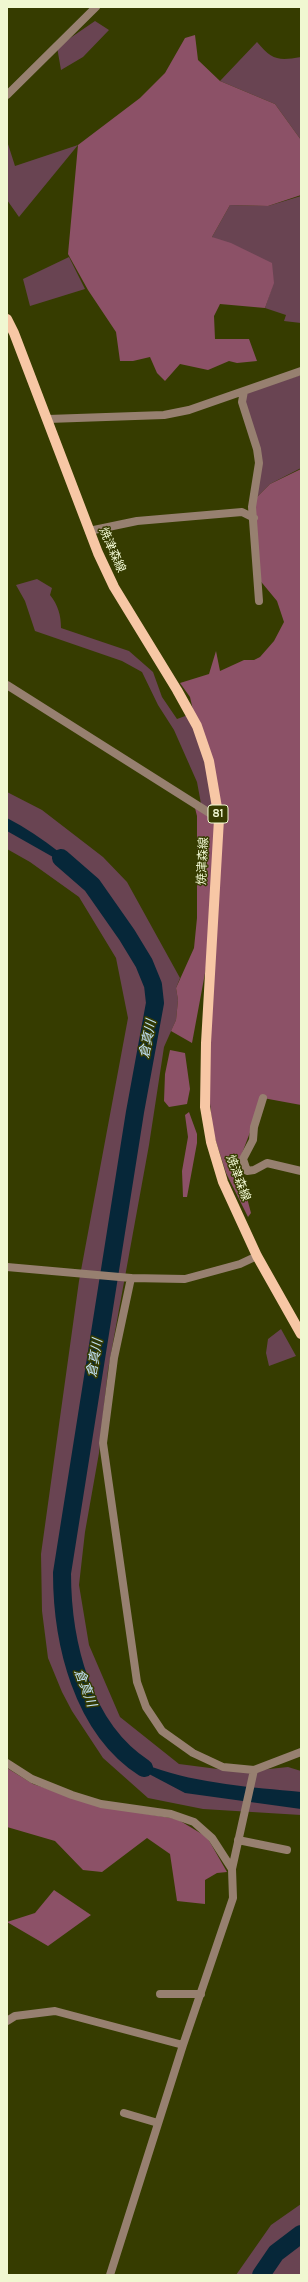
<!DOCTYPE html>
<html>
<head>
<meta charset="utf-8">
<style>
  body { margin:0 }
  #map { position:relative; width:308px; height:2282px; overflow:hidden; background:#363c00; font-family:Karla,sans-serif }
  canvas { display:block }
  .frame { position:absolute; inset:0; border:8px solid #f0f7d1; pointer-events:none }
</style>
</head>
<body>
<div id="map">
<canvas width="308" height="2282"></canvas>
<div class="frame"></div>
</div>
<script>
const g = document.querySelector('canvas').getContext('2d');
g.lineJoin = 'round';
function fillPath(path, color) { g.fillStyle = color; g.fill(path, 'evenodd'); }
function stroke(path, color, width, dash) { g.strokeStyle = color; g.lineWidth = width; g.lineCap = dash ? 'butt' : 'round'; g.setLineDash(dash || []); g.stroke(path); }
function label(font, color, halo, rows, align = 'center') {
  g.font = font + ' Karla,"Noto Sans JP",sans-serif'; g.lineWidth = 3; g.setLineDash([]); g.textBaseline = 'middle'; g.strokeStyle = halo; g.fillStyle = color; for (const [text, x, y, turn = 0] of rows) {
    g.save(); g.translate(x, y); g.rotate((+turn || 0) * Math.PI / 180); g.textAlign = isNaN(turn) ? turn : align; if (halo) g.strokeText(text, 0, 0); g.fillText(text, 0, 0); g.restore();
  }
}
fillPath(new Path2D(`
  M 95,21 L 109,30 L 83,57 L 61,70 L 57,47 Z
  M 257,42 C 272,60 278,61 301,57 L 301,140 L 275,104 L 220,81 Z
  M 7,141 L 15,166 L 78,145 L 19,217 L 7,200 Z
  M 301,196 L 301,323 L 284,321 L 286,315 L 265,308 L 272,287 L 212,237 L 230,205 L 268,206 Z
  M 69,257 L 85,289 L 30,306 L 23,279 Z
  M 301,375 L 301,468 L 270,484 L 256,498 L 260,451 L 244,401 L 244,392 Z
  M 37,579 L 52,588 L 50,595 C 58,605 61,615 61,628 L 129,651 L 153,672 L 162,697 L 177,719 L 188,715 L 207,755 L 218,816 L 202,809 L 197,782 L 174,730 L 158,705 L 142,672 L 122,661 L 35,631 L 25,601 L 16,585 Z
  M 7,792 L 42,810 L 103,857 L 127,882 L 180,978 L 176,988 L 178,1000 L 176,1020 L 164,1047 L 149,1145 L 108,1370 L 99,1453 L 85,1532 L 79,1585 L 89,1645 L 120,1717 L 179,1764 L 241,1772 L 288,1767 L 301,1771 L 301,1815 L 203,1809 L 148,1798 L 103,1758 L 72,1711 L 62,1692 L 48,1658 L 42,1611 L 41,1554 L 79,1281 L 128,1018 L 116,958 L 79,897 L 30,862 L 7,849 Z
  M 281,1329 L 296,1356 L 269,1366 L 266,1353 L 268,1339 Z
  M 301,2204 L 301,2275 L 236,2275 L 271,2225 Z`), '#694452');
fillPath(new Path2D(`
  M 195,35 L 198,60 L 220,81 L 275,104 L 301,140 L 301,195 L 268,206 L 230,205 L 212,237 L 231,243 L 272,263 L 274,283 L 265,308 L 220,304 L 214,316 L 215,339 L 249,339 L 257,361 L 237,363 L 229,361 L 208,370 L 180,364 L 165,381 L 157,373 L 150,357 L 133,361 L 120,361 L 116,332 L 88,290 L 68,254 L 78,145 L 140,98 L 165,73 L 185,38 Z
  M 301,469 L 301,1105 L 263,1098 L 238,1164 L 251,1213 L 248,1217 L 226,1173 L 213,1132 L 209,1094 L 211,941 L 192,1043 L 171,1031 L 176,1020 L 178,1000 L 176,988 L 194,948 L 197,918 L 197,816 L 194,804 L 217,816 L 190,697 L 180,683 L 209,674 L 216,651 L 220,671 L 244,660 L 254,660 L 260,657 L 274,641 L 284,622 L 277,601 L 258,578 L 254,518 L 256,498 L 270,484 Z
  M 170,1050 L 185,1053 L 190,1089 L 187,1104 L 169,1107 L 164,1101 L 165,1074 Z
  M 189,1112 L 197,1134 L 197,1143 L 187,1197 L 183,1197 L 182,1171 L 188,1137 L 185,1115 Z
  M 7,1768 L 33,1784 L 99,1806 L 177,1819 L 207,1837 L 227,1872 L 217,1873 L 205,1880 L 205,1904 L 177,1901 L 170,1854 L 147,1838 L 102,1872 L 83,1870 L 55,1841 L 7,1827 Z
  M 54,1890 L 91,1915 L 48,1946 L 7,1922 L 35,1913 Z`), '#8c5167');
fillPath(new Path2D(`
  M 7,818 C 44,837 75,864 106,892 L 60,861 L 7,831 Z
  M 106,1737 C 120,1748 135,1762 152,1767 C 200,1784 251,1787 301,1792 L 301,1809 L 185,1793 L 149,1774 Z`), '#062739');
stroke(new Path2D(`
  M 61,858 L 92,885 L 127,935 L 144,963 L 153,985 L 155,1003 L 135,1112 L 62,1573 C 62,1642 82,1728 144,1768
  M 261,2275 L 276,2253 L 301,2234`), '#062739', 18);
stroke(new Path2D(`
  M 244,391 L 242,402 L 257,449 L 259,463 L 252,507 L 259,601
  M 48,419 L 164,415 L 189,410 L 301,371
  M 89,531 L 137,521 L 242,512 L 254,518
  M 7,685 L 219,819
  M 263,1098 L 254,1127 L 253,1140 L 243,1159 L 247,1171 L 254,1170 L 267,1163 L 301,1171
  M 7,1267 L 131,1278 L 185,1279 L 240,1264 L 257,1256
  M 131,1278 L 114,1358 L 103,1443 L 137,1682 L 146,1707 L 162,1731 L 193,1753 L 223,1767 L 254,1770 L 301,1752
  M 7,1763 L 32,1779 L 72,1795 L 101,1804 L 171,1814 L 194,1822 L 212,1838 L 232,1869 L 233,1898 L 183,2045 L 110,2275
  M 238,1840 L 287,1850
  M 232,1869 L 254,1770
  M 160,1994 L 201,1994
  M 7,2021 L 15,2016 L 55,2011 L 183,2045
  M 124,2113 L 158,2123`), '#978070', 8);
stroke(new Path2D(`
  M 7,95 L 96,7`), '#978070', 8);
stroke(new Path2D(`
  M 7,319 L 14,333 L 98,553 L 114,587 L 177,690 L 197,726 L 209,761 L 219,819 L 206,1043 L 205,1107 L 211,1142 L 223,1182 L 257,1256 L 301,1334`), '#f7c7a5', 10);
for (const [x, y, w] of [
  [218,814,20]
]) { const box = new Path2D(); box.roundRect(x - w / 2, y - 9, w, 18, 3); g.fillStyle = '#363c00'; g.fill(box); stroke(box, '#f0f7d1', 1); }
label('bold 11px', '#f0f7d1', null, [
  ["81",218,814]
]);
label('12px', '#f0f7d1', '#363c00', [
  ["焼津森線",112,550,66],
  ["焼津森線",203,861,-87],
  ["焼津森線",238,1178,69]
]);
label('italic 13px', '#c4e4fa', '#363c00', [
  ["倉真川",148,1039,-79],
  ["倉真川",95,1358,-81],
  ["倉真川",85,1688,69]
]);
</script>
</body>
</html>
